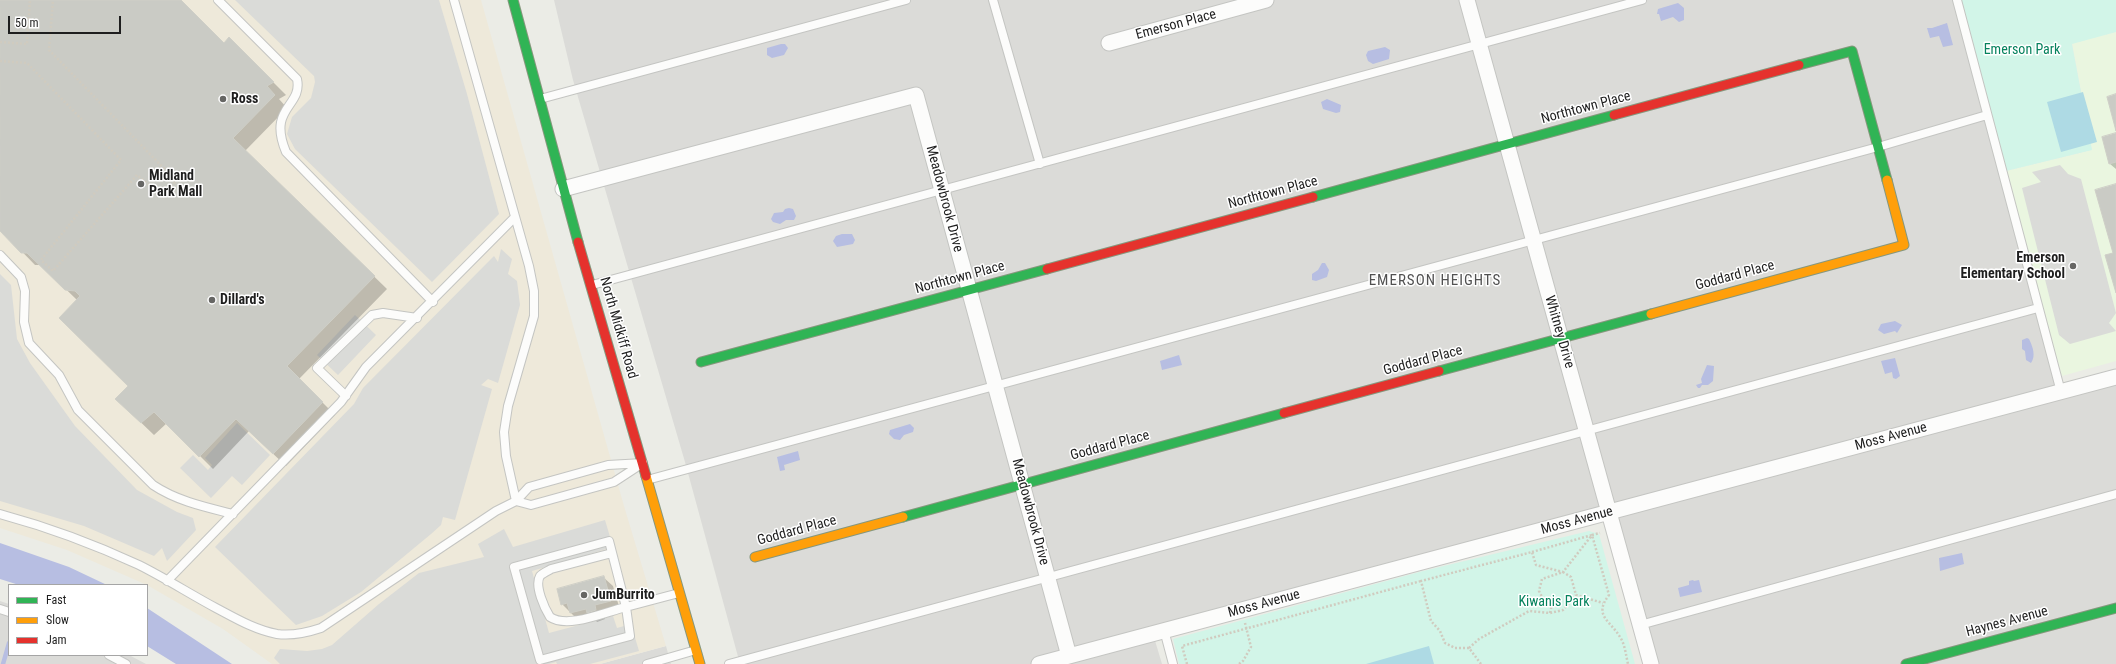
<!DOCTYPE html>
<html>
<head>
<meta charset="utf-8">
<style>
  body { margin:0 }
  #map { position:relative; width:2116px; height:664px; overflow:hidden; background:#ebece6; font-family:"Roboto Condensed",sans-serif }
  canvas { display:block }
  .legend { position:absolute; left:8px; top:584px; width:140px; height:72px; box-sizing:border-box; background:#fff; border:1px solid #a5a5a5; margin:0; padding:5px 7px; list-style:none; font-size:12px; color:#1e1e1e }
  .legend li { display:flex; align-items:center; gap:8px; height:20px }
  .legend b { width:20px; border:1px solid #a5a5a5 }
  .scale { position:absolute; left:8px; top:16px; width:113px; height:18px; box-sizing:border-box; border:2px solid #1e1e1e; border-top:0; padding-left:5px; font-size:12px; line-height:14px; white-space:nowrap; color:#1e1e1e; -webkit-text-stroke:3px #fff; paint-order:stroke }
</style>
</head>
<body>
<div id="map">
<canvas width="2116" height="664"></canvas>
<ul class="legend">
<li><b style="height:5px;background:#30b455"></b>Fast</li>
<li><b style="height:5px;background:#ff9f0a"></b>Slow</li>
<li><b style="height:5px;background:#e5322d"></b>Jam</li>
</ul>
<div class="scale">50 m</div>
</div>
<script>
const g = document.querySelector('canvas').getContext('2d');
g.lineJoin = 'round';
function fillPath(path, color) { g.fillStyle = color; g.fill(path, 'evenodd'); }
function stroke(path, color, width, dash) { g.strokeStyle = color; g.lineWidth = width; g.lineCap = dash ? 'butt' : 'round'; g.setLineDash(dash || []); g.stroke(path); }
function label(font, color, halo, rows, align = 'center') {
  g.font = font + ' "Roboto Condensed",sans-serif'; g.lineWidth = 3; g.setLineDash([]); g.textBaseline = 'middle'; g.strokeStyle = halo; g.fillStyle = color; for (const [text, x, y, turn = 0] of rows) {
    g.save(); g.translate(x, y); g.rotate((+turn || 0) * Math.PI / 180); g.textAlign = isNaN(turn) ? turn : align; if (halo) g.strokeText(text, 0, 0); g.fillText(text, 0, 0); g.restore();
  }
}
fillPath(new Path2D(`
  M 554,0 L 1953,0 L 2060,397 L 2116,383 L 2116,664 L 1649,664 L 1607,510 L 1153,634 L 1162,664 L 740,664 L 685,462 L 573,80 Z
  M 0,601 L 9,604 L 9,655 L 129,655 L 146,664 L 0,664 Z
  M 666,646 L 671,664 L 600,664 Z`), '#dbdbd8');
fillPath(new Path2D(`
  M 0,0 L 481,0 L 624,506 L 666,646 L 600,664 L 272,664 L 223,629 L 147,585 L 67,550 L 0,528 Z`), '#eee9da');
fillPath(new Path2D(`
  M 2116,32 L 2116,361 L 2062,376 L 2002,172 L 2092,150 L 2072,43 Z`), '#eaf6e0');
fillPath(new Path2D(`
  M 1957,0 L 2116,0 L 2116,32 L 2072,44 L 2092,150 L 2002,172 Z
  M 1589,531 L 1599,534 L 1635,664 L 1179,664 L 1173,639 L 1423,571 Z`), '#d2f5e8');
fillPath(new Path2D(`
  M 2083,92 L 2097,142 L 2061,152 L 2047,102 Z
  M 1429,646 L 1434,664 L 1366,664 Z`), '#aedae4');
fillPath(new Path2D(`
  M 235,0 L 439,0 L 467,94 L 499,214 L 432,282 L 295,149 L 287,134 L 292,117 L 311,98 L 315,82 L 314,76 Z
  M 2060,165 L 2068,174 L 2081,179 L 2116,313 L 2109,323 L 2116,331 L 2070,344 L 2059,335 L 2022,188 L 2041,182 L 2032,172 Z
  M 501,249 L 512,259 L 508,274 L 517,281 L 520,305 L 498,383 L 488,379 L 481,385 L 492,389 L 455,520 L 443,517 L 441,525 L 431,534 L 361,592 L 322,616 L 296,625 L 215,547 L 354,404 L 363,388 L 494,256 L 498,262 Z
  M 0,274 L 11,285 L 17,339 L 30,363 L 75,426 L 137,490 L 177,512 L 193,518 L 196,530 L 167,561 L 162,548 L 154,556 L 84,526 L 0,501 Z
  M 355,315 L 376,335 L 338,375 L 317,355 Z
  M 237,423 L 270,455 L 242,485 L 232,476 L 211,498 L 180,468 L 193,455 L 208,470 L 212,465 L 205,458 Z
  M 605,520 L 613,547 L 532,571 L 549,633 L 613,616 L 617,628 L 631,624 L 639,651 L 590,664 L 557,664 L 556,662 L 549,664 L 280,664 L 274,658 L 280,649 L 307,651 L 322,649 L 332,645 L 379,604 L 419,573 L 484,557 L 478,544 L 504,529 L 513,547 Z`), '#dadbd8');
fillPath(new Path2D(`
  M 1678,3 L 1684,8 L 1684,20 L 1679,22 L 1673,17 L 1661,21 L 1659,14 L 1657,14 L 1658,9 Z
  M 1947,23 L 1953,45 L 1943,47 L 1939,36 L 1930,38 L 1927,28 L 1932,28 Z
  M 781,44 L 785,44 L 788,48 L 784,55 L 772,58 L 767,55 L 767,48 Z
  M 1385,47 L 1390,50 L 1389,59 L 1373,64 L 1368,61 L 1366,55 L 1368,51 Z
  M 1327,99 L 1341,105 L 1340,112 L 1336,113 L 1323,109 L 1321,102 Z
  M 789,208 L 793,209 L 796,216 L 794,220 L 786,220 L 780,224 L 773,222 L 771,219 L 774,213 L 783,212 L 785,209 Z
  M 842,234 L 852,234 L 855,240 L 853,244 L 837,247 L 833,241 L 836,236 Z
  M 1322,263 L 1325,263 L 1329,270 L 1327,277 L 1316,281 L 1312,280 L 1312,274 L 1318,270 Z
  M 1895,321 L 1902,325 L 1897,333 L 1895,331 L 1884,334 L 1878,330 L 1881,324 Z
  M 2027,338 L 2029,339 C 2033,347 2036,356 2031,363 L 2026,360 L 2025,351 L 2022,349 L 2022,340 Z
  M 1179,355 L 1182,365 L 1162,370 L 1160,361 Z
  M 1895,358 L 1900,376 L 1896,379 L 1893,378 L 1892,372 L 1885,374 L 1881,361 Z
  M 1707,365 L 1714,366 L 1713,381 L 1708,385 L 1702,385 L 1700,388 L 1698,388 L 1696,385 L 1702,383 L 1701,379 Z
  M 910,424 L 914,428 L 913,432 L 904,435 L 900,440 L 894,439 L 889,434 L 890,430 Z
  M 798,451 L 800,460 L 784,465 L 785,470 L 780,471 L 777,457 Z
  M 0,543 L 69,567 L 107,585 L 19,585 L 0,579 Z
  M 1962,553 L 1964,564 L 1940,571 L 1939,558 Z
  M 1693,580 L 1694,581 L 1699,580 L 1702,592 L 1680,597 L 1678,588 L 1689,585 L 1689,581 Z
  M 147,608 L 232,664 L 176,664 L 147,646 Z`), '#b7bee2');
fillPath(new Path2D(`
  M 0,0 L 179,0 L 225,45 L 229,38 L 286,95 L 279,99 L 287,108 L 245,151 L 387,289 L 299,379 L 335,415 L 286,466 L 249,431 L 213,469 L 167,423 L 154,435 L 129,411 L 129,387 L 77,300 L 41,265 L 35,265 L 0,229 Z
  M 2116,134 L 2116,169 L 2110,164 Z
  M 603,577 L 613,586 L 620,610 L 604,615 L 605,619 L 597,622 L 594,618 L 580,622 L 562,604 Z`), '#0003');
stroke(new Path2D(`
  M 3,664 L 9,643`), '#b7bee2', 4.5);
const building = new Path2D(`
  M 0,0 L 181,0 L 224,43 L 229,37 L 274,82 L 267,86 L 275,95 L 233,138 L 375,276 L 287,366 L 323,402 L 273,454 L 236,419 L 199,457 L 154,412 L 141,423 L 115,399 L 128,386 L 59,318 L 80,296 L 75,291 L 65,290 L 27,253 L 21,253 L 0,231 Z
  M 2116,94 L 2116,131 L 2107,97 Z
  M 2116,133 L 2116,162 L 2109,164 L 2102,137 Z
  M 2116,184 L 2116,293 L 2105,255 L 2113,253 L 2095,190 Z
  M 604,576 L 611,601 L 595,605 L 596,610 L 587,613 L 586,609 L 570,613 L 567,603 L 561,605 L 557,589 Z`);
fillPath(building, '#cacbc5');
stroke(building, '#cfcfc7', 1);
const lane = new Path2D(`
  M 218,0 L 297,79 C 303,107 267,107 286,152 L 433,302
  M 993,0 L 1040,164
  M 1957,0 L 2061,392
  M 540,99 L 906,0
  M 0,255 L 21,277 L 25,291 L 24,322 L 29,343 L 59,375 L 78,410 L 153,485 C 177,501 205,507 233,514
  M 592,285 L 1642,0
  M 346,396 L 317,368 L 372,315 L 383,313 L 417,318
  M 643,463 L 614,482 L 531,505 L 516,501 L 529,487 L 608,465 Z
  M 647,480 L 1878,147 L 1987,115
  M 0,514 C 48,527 94,544 139,565 C 165,578 190,594 216,608 C 235,618 255,630 277,634 C 292,636 306,633 321,628 L 496,511 L 516,501 L 506,456 L 504,432 L 508,406 L 534,316 L 534,291 L 529,266 L 454,0
  M 612,553 L 551,569 C 548,571 543,573 540,576 C 534,586 545,609 550,617 C 568,629 605,612 626,607 L 630,636 L 540,660 L 514,567 L 609,541 L 626,607 L 679,593
  M 167,581 L 341,402 L 366,367 L 515,217
  M 0,609 L 9,612
  M 1640,625 L 2116,494
  M 1164,630 L 1173,664
  M 109,655 L 126,664
  M 647,664 L 696,650
  M 729,664 L 2038,308`);
const street = new Path2D(`
  M 1467,0 L 1651,664
  M 1109,43 L 1266,0
  M 563,189 L 916,95 L 1069,656
  M 1039,664 L 2116,377`);
const fast = new Path2D(`
  M 513,0 L 578,242
  M 1799,65 L 1852,51 L 1887,180
  M 1313,197 L 1614,115
  M 701,362 L 1047,269
  M 1439,371 L 1651,314
  M 903,517 L 1284,413
  M 1906,664 L 2116,608`);
const slow = new Path2D(`
  M 1651,314 L 1904,245 L 1887,180
  M 646,476 L 700,664
  M 755,557 L 903,517`);
const jam = new Path2D(`
  M 1614,115 L 1799,65
  M 578,242 L 646,476
  M 1047,269 L 1313,197
  M 1284,413 L 1439,371`);
stroke(lane, '#c4c5c2', 10);
stroke(street, '#c4c5c2', 17);
stroke(fast, '#86977d', 11);
stroke(slow, '#86977d', 11);
stroke(jam, '#86977d', 11);
stroke(new Path2D(`
  M 0,42 L 27,44 L 30,0
  M 0,61 L 27,63 L 121,160 L 41,260 L 53,271 L 137,175 L 163,196 L 176,181 L 49,50 L 53,0
  M 1532,552 L 1592,535 L 1609,595 C 1593,616 1610,620 1620,637 C 1625,644 1626,656 1628,664
  M 1550,613 L 1552,604 L 1545,603 L 1539,591 L 1542,579 L 1563,572 L 1571,577 L 1576,595 L 1603,603
  M 1469,648 L 1479,639 L 1529,611 L 1550,613 L 1563,610 L 1576,595
  M 1187,664 L 1182,646 L 1421,581
  M 1239,664 L 1243,661 L 1251,647 L 1245,623
  M 1481,664 L 1469,648 L 1455,648 L 1445,643 L 1440,631 L 1431,621 L 1421,581 L 1532,552 L 1536,565 L 1563,572 L 1592,535 L 1600,533`), '#d0cbbf', 2.5, [2, 2]);
stroke(lane, '#fcfcfb', 8);
stroke(street, '#fcfcfb', 15);
stroke(fast, '#30b455', 9);
stroke(slow, '#ff9f0a', 9);
stroke(jam, '#e5322d', 9);
for (const [x, y, r, color] of [
  [223,99,4,"#666664"],
  [141,184,4,"#666664"],
  [2073,266,4,"#666664"],
  [212,300,4,"#666664"],
  [584,595,4,"#666664"]
]) { const dot = new Path2D(); dot.arc(x, y, r, 0, 2 * Math.PI); g.fillStyle = color; g.fill(dot); stroke(dot, '#fff', 1.5); }
label('14px', '#1e1e1e', '#fff', [
  ["Emerson Place",1176,25,-15],
  ["Northtown Place",1586,108,-15],
  ["Northtown Place",1273,193,-15],
  ["Meadowbrook Drive",944,199,75],
  ["Goddard Place",1735,276,-15],
  ["Northtown Place",960,278,-15],
  ["North Midkiff Road",618,328,74],
  ["Whitney Drive",1559,332,74],
  ["Goddard Place",1423,361,-15],
  ["Moss Avenue",1891,437,-15],
  ["Goddard Place",1110,446,-15],
  ["Meadowbrook Drive",1030,512,75],
  ["Moss Avenue",1577,521,-15],
  ["Goddard Place",797,531,-15],
  ["Moss Avenue",1264,604,-15],
  ["Haynes Avenue",2007,622,-15]
]);
label('14px', '#05825d', '#fff', [
  ["Emerson Park",2022,50],
  ["Kiwanis Park",1554,602]
]);
label('bold 14px', '#1e1e1e', '#fff', [
  ["Ross",231,99],
  ["Midland",149,176],
  ["Park Mall",149,192],
  ["Emerson",2065,258,"right"],
  ["Elementary School",2065,274,"right"],
  ["Dillard's",220,300],
  ["JumBurrito",592,595]
], 'left');
g.letterSpacing = '1px';
label('15px', '#515151', '#fff', [
  ["EMERSON HEIGHTS",1435,281]
]);
g.letterSpacing = '0px';
</script>
</body>
</html>
